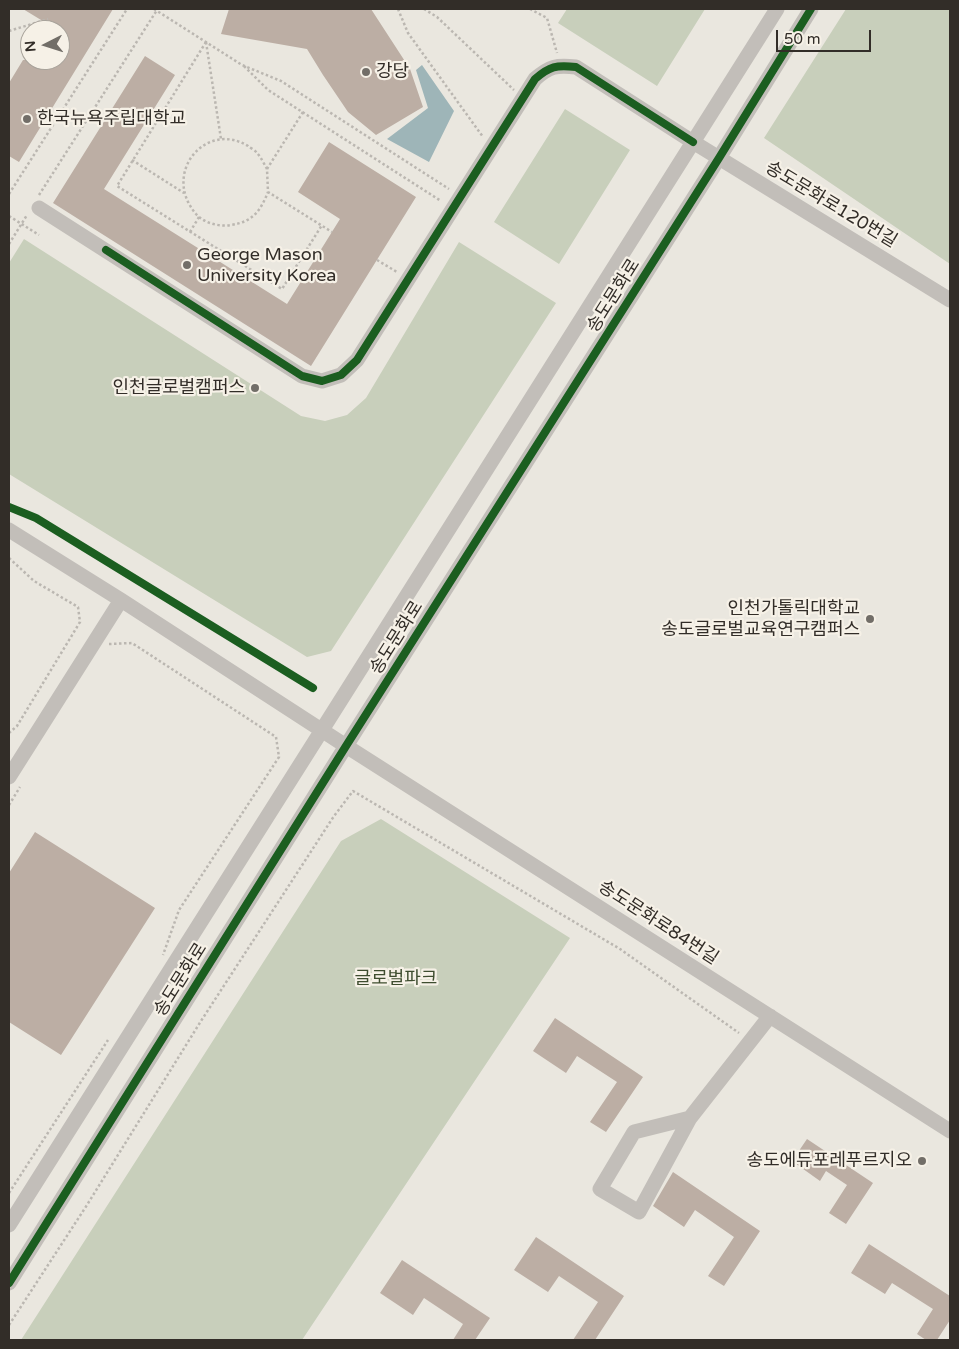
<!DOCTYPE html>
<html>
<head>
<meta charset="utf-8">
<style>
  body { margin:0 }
  #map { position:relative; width:959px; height:1349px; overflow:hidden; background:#eae7df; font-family:"Varela Round",sans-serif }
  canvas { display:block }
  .frame { position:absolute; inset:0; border:10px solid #322d28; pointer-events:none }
  .north { position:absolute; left:20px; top:20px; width:50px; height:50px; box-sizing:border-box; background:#f6f1e7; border:1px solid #a8a39b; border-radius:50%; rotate:265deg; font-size:14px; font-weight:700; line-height:20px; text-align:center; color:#322d28 }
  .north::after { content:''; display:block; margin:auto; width:18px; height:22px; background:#726e68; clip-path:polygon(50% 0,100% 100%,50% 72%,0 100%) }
  .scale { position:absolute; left:776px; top:30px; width:95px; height:22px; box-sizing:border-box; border:2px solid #322d28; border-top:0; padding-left:6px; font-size:15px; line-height:18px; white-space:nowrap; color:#322d28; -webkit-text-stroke:4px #f6f1e7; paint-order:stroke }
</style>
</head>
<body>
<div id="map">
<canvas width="959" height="1349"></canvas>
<div class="frame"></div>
<div class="north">N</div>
<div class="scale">50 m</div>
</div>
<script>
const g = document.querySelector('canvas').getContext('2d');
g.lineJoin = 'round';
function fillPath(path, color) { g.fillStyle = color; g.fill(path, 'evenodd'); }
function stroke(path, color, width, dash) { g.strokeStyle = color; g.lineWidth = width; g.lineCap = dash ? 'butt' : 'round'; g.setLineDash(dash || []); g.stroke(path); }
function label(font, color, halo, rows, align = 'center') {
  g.font = font + ' "Varela Round","Noto Sans KR",sans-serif'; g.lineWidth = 4.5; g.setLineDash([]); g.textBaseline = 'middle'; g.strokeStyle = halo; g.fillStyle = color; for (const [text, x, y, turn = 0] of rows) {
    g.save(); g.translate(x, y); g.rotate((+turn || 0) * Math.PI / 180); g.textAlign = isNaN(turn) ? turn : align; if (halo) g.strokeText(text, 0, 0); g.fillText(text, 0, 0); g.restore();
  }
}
fillPath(new Path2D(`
  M 567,9 L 705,9 L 657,86 L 558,23 Z
  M 846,9 L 950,9 L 950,264 L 764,138 Z
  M 565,109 L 630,150 L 559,264 L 494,222 Z
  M 24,239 L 301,416 L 325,421 L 347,415 L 366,398 L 459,242 L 556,303 L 331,651 L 307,657 L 9,474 L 9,263 Z
  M 381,819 L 570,938 L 302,1340 L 21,1340 L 341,841 Z`), '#c8cfbb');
fillPath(new Path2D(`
  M 422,65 L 454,111 L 429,162 L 387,139 L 428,108 L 416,70 Z`), '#9eb5b8');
fillPath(new Path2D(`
  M 23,9 L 113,9 L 19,162 L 9,156 L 9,83 L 23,60 L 60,60 L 60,30 L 42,30 L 46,23 Z
  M 229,9 L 371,9 L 410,69 L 423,107 L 376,135 L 348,112 L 323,75 L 307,49 L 221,34 Z
  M 145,56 L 175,75 L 104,189 L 287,304 L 340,219 L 298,192 L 329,142 L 416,197 L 311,366 L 53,203 Z
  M 35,832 L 155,908 L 61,1055 L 9,1022 L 9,873 Z
  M 555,1018 L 643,1077 L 606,1132 L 590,1122 L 617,1082 L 577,1056 L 566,1073 L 533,1051 Z
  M 807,1139 L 873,1183 L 846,1224 L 829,1213 L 847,1185 L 826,1171 L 820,1181 L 792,1161 Z
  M 673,1172 L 760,1231 L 724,1286 L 708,1276 L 734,1237 L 695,1210 L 684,1227 L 653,1206 Z
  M 536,1237 L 624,1296 L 595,1340 L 573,1340 L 598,1302 L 559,1276 L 548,1292 L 514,1270 Z
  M 869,1244 L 950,1296 L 950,1320 L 937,1340 L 926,1340 L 917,1334 L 933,1309 L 892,1283 L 885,1294 L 851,1273 Z
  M 402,1260 L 490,1318 L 475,1340 L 453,1340 L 463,1324 L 424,1298 L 413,1315 L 380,1293 Z`), '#bcaea4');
stroke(new Path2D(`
  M 154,9 L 242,65 L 281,81 L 449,189
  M 398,9 L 408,33 L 483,137
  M 424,9 L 437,17 L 514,90
  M 530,9 L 547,18 L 557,53
  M 9,31 L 48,19
  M 206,42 L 117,186 L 282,289 L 322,225
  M 206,42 L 221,139
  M 244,66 L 268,90 L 441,201
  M 303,112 L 267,169 L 268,192 L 332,232
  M 132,160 L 184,193
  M 267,169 C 264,164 261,157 257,153 C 255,150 250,148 248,146 C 206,120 161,173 196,214 C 204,223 219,227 231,225 C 252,222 260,212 268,192
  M 9,194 L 127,9
  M 39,195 L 157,10
  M 9,216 L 39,235
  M 190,232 L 199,217
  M 9,244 L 27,215
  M 377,260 L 397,272
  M 9,558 L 34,581 L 78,607 L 80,622 L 17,726 L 9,733
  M 109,644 L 132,643 L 276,737 L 279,757 L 179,910 L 163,955
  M 9,805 L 20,787
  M 9,1193 L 108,1040
  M 9,1325 L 87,1205 L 201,1021 L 334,816 L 353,791 L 620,949 L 739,1033`), '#bbb7b1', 2.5, [2.5, 2.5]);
stroke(new Path2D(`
  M 39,208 L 302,376 L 322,381 L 341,375 L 357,360 L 535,79 C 550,66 556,65 576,67 L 693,142 L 950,300
  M 9,530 L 121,600 L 346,746 L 950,1131
  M 9,777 L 121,600
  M 690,1118 L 639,1212 L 600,1189 L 634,1132 L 690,1118 L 770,1016
  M 9,1225 L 322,730 L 777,9
  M 9,1283 L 346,746 L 719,158 L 811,9`), '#c2beb9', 15);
stroke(new Path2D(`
  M 106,250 L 302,376 L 322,381 L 341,375 L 357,360 L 535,79 C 550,66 556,65 576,67 L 693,142
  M 9,507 L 36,518 L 313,688
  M 9,1283 L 346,746 L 719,158 L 811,9`), '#1b5e20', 8);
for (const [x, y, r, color] of [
  [366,72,5,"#726e68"],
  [27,119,5,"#726e68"],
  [187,265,5,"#726e68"],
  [255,388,5,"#726e68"],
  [870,619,5,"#726e68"],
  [922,1161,5,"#726e68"]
]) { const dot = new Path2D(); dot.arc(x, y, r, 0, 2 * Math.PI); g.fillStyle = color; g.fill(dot); stroke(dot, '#f6f1e7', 2); }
label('18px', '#322d28', '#f6f1e7', [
  ["강당",376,72],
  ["한국뉴욕주립대학교",37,119],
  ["George Mason",197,255],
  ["University Korea",197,276],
  ["인천글로벌캠퍼스",245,388,"right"],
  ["인천가톨릭대학교",860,609,"right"],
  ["송도글로벌교육연구캠퍼스",860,630,"right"],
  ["송도에듀포레푸르지오",912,1161,"right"]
], 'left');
label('18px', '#322d28', '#f6f1e7', [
  ["송도문화로120번길",831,205,31],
  ["송도문화로",614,296,-58],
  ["송도문화로",397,638,-58],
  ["송도문화로84번길",658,923,33],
  ["송도문화로",181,980,-58]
]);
label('18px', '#3e4d2f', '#f6f1e7', [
  ["글로벌파크",396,979]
]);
</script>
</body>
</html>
